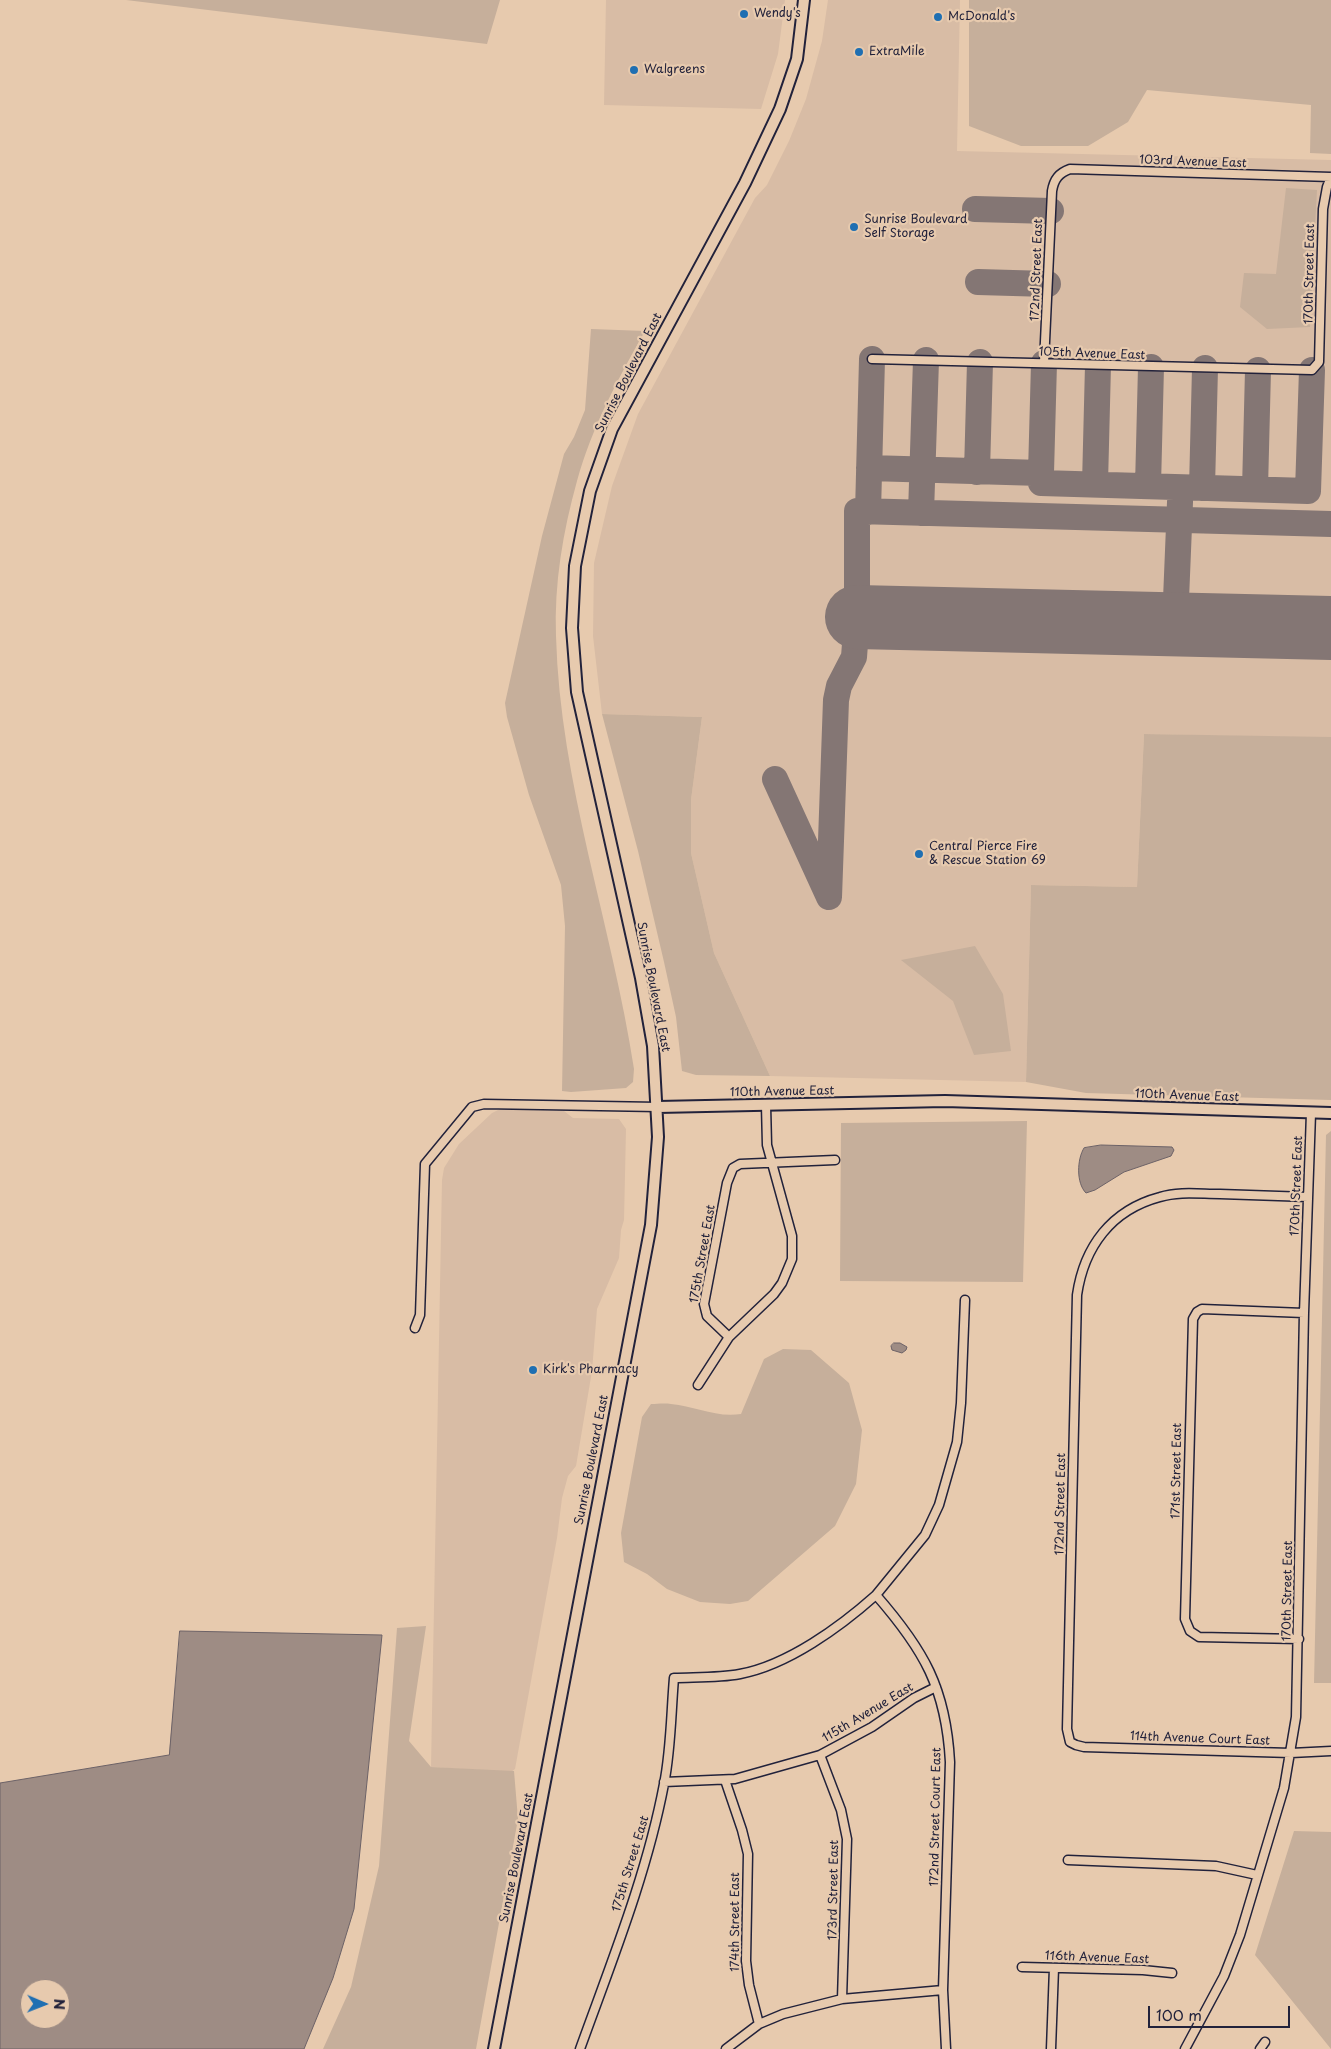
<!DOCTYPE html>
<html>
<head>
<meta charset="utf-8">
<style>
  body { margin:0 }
  #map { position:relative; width:1331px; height:2049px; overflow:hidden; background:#e7caae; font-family:"Playpen Sans",sans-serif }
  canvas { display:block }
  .north { position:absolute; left:20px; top:1979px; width:50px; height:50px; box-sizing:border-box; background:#e7caae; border:1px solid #988780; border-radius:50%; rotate:91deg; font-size:14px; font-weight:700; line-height:20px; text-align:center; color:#22223b }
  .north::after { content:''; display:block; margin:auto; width:18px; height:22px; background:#1f6fb2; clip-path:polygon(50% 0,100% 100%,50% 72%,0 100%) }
  .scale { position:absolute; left:1148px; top:2006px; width:142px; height:22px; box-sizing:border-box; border:2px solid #22223b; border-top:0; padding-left:6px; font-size:15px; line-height:18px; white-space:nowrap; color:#22223b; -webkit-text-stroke:4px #e7caae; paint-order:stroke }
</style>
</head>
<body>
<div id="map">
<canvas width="1331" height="2049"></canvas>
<div class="north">N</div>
<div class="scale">100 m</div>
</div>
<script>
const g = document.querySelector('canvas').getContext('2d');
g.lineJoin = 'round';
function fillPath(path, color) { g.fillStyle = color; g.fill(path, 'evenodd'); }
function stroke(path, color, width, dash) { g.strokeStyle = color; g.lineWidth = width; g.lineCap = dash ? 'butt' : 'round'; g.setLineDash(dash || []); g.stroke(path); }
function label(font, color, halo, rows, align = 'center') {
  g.font = font + ' "Playpen Sans",sans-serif'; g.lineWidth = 4.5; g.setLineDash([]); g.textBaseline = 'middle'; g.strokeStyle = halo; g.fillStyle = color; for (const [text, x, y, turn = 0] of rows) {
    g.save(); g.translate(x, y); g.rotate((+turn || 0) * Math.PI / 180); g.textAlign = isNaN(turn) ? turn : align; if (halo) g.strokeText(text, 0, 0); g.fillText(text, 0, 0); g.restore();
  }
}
fillPath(new Path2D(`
  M 606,0 L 785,0 L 778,54 L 761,109 L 604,105 Z
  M 828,0 L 960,0 L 957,151 L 1331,160 L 1331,738 L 1144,734 L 1137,887 L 1031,885 L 1026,1082 L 770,1076 L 714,953 L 691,853 L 691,800 L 702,717 L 602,714 L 593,636 L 594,563 L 612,486 L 638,414 L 755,198 L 767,185 L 789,141 L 806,99 L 822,41 Z
  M 500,1109 L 564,1111 L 573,1118 L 619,1119 L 626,1129 L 624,1220 L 621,1230 L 619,1258 L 597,1309 L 592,1371 L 576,1466 L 568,1476 L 562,1498 L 557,1538 L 515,1769 L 511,1772 L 431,1767 L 442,1180 L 444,1168 L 459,1144 L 492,1113 Z`), '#d8bca5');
fillPath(new Path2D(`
  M 126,0 L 500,0 L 487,44 Z
  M 969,0 L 1331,0 L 1331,154 L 1310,153 L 1311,105 L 1147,90 L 1128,122 L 1088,146 L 1021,146 L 969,126 Z
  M 1286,188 L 1317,190 L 1310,327 L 1267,329 L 1240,307 L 1244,273 L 1276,274 Z
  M 591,329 L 645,331 C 618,379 592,427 577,481 C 563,531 554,584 556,636 C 560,784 612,924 634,1069 L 633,1082 L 626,1088 L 571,1092 L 562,1091 L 565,926 L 561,885 L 529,795 L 507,717 L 505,703 L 542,536 L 564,454 L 574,437 L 585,410 Z
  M 602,714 L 702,717 L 691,800 L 691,853 L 714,953 L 770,1076 L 696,1075 L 682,1071 L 676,1017 L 664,962 L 638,851 Z
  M 1144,734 L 1331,737 L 1331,1100 L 1086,1093 L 1026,1082 L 1031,885 L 1137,887 Z
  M 975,946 L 1003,994 L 1011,1051 L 974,1055 L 953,1001 L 901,960 Z
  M 1027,1121 L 1023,1282 L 840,1281 L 841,1123 Z
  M 1331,1131 L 1331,1683 L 1314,1683 L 1326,1135 Z
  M 783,1349 L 811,1350 L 849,1383 L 862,1430 L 856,1484 L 835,1526 L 748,1601 L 730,1604 L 700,1602 L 667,1589 L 647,1574 L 624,1562 L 621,1533 L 642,1417 L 651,1404 C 657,1404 664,1403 671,1404 C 695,1406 716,1418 741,1414 L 764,1359 Z
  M 426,1626 L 409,1741 L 431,1767 L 514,1771 L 518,1819 L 476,2049 L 323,2049 L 351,1987 L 379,1866 L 397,1628 Z
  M 1294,1831 L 1331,1832 L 1331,2049 L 1255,1955 Z`), '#c6af9b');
const water = new Path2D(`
  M 1101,1145 L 1172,1147 L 1174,1150 L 1171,1156 L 1124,1172 L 1095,1190 L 1086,1193 C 1076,1183 1077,1159 1084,1148 Z
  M 894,1343 L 900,1343 L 907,1347 L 906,1350 L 902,1353 L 892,1350 L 891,1346 Z
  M 180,1631 L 382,1635 L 354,1909 L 333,1978 L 304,2049 L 0,2049 L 0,1783 L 169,1755 ZM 30,1989 L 60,1989 L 60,2019 L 30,2019 Z`);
fillPath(water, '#9e8c84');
stroke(water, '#6c6267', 1);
stroke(new Path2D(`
  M 975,209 L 1051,211
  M 978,282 L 1048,284
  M 869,468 L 1041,473 L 1041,483 L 1308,491 L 1312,370
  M 977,472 L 980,362
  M 1041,473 L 1044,363
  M 1095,484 L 1098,365
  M 1148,486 L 1151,367
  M 1202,488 L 1205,368
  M 1255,489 L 1258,370
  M 868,512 L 872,359
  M 921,513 L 926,360
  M 1175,624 L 1180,502
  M 775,779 L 829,897 L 836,700 L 839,686 L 854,657 L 857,617 L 857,511 L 1331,524`), '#847674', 26);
stroke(new Path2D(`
  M 857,617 L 1331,628`), '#847674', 64);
const street = new Path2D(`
  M 872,359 L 1312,370 L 1319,362 L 1323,209 L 1327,187 L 1331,177
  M 1044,363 L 1052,191 C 1054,179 1059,173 1070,169 L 1331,177
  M 1308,1197 C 1279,1196 1249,1195 1220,1194 C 1200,1194 1179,1191 1160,1197 C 1111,1210 1084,1247 1077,1295 L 1067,1729 L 1070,1742 L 1076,1745 L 1084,1747 L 1291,1753 L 1331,1751
  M 415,1328 L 420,1315 L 425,1164 L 472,1107 L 484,1104 L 658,1107
  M 729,1337 L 707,1316 L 704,1304 L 727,1183 L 733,1168 L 740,1164 L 835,1160
  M 698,1385 L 729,1337 L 774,1294 L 782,1283 L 792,1259 L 792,1236 L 767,1145 L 766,1105
  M 1299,1639 L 1199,1637 L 1190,1631 L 1185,1619 L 1193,1319 L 1197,1312 L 1202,1309 L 1304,1313
  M 820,1755 L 841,1810 L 847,1839 L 842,1999
  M 725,1780 L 742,1830 L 748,1854 L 746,1961 L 749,1985 L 759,2024
  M 664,1782 L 735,1779 L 820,1755 L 872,1727 L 914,1698 L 936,1687
  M 1068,1860 L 1216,1866 L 1257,1875
  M 1022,1967 L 1143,1970 L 1172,1973
  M 580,2049 C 611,1963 647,1874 664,1784 C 671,1750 671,1713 674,1678 C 696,1677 719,1678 740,1674 C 788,1665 840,1627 876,1595
  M 726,2049 L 759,2024 L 783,2014 L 842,1999 L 943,1990
  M 946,2049 L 943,1990 L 950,1762 C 946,1688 924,1650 876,1595 L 925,1535 L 939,1505 L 957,1442 L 961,1403 L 965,1300
  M 1051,2049 L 1054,1968
  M 1185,2049 L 1224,1976 L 1240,1935 L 1284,1788 L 1296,1717 L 1304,1313 L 1311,1113
  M 1260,2049 L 1265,2042`);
const secondary = new Path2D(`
  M 658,1107 L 945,1101 L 1331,1113
  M 494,2049 L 651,1225 L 658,1137 L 653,1046 L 641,978 L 577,692 L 572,628 L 575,566 L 590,491 L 612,429 L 745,183 L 780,109 L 797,59 L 804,0`);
stroke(street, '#22223b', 11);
stroke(secondary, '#22223b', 14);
stroke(street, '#e7caae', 8);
stroke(secondary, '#e7caae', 10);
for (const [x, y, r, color] of [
  [744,14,5,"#1f6fb2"],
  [938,17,5,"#1f6fb2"],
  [859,52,5,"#1f6fb2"],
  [634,70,5,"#1f6fb2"],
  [854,227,5,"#1f6fb2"],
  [919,854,5,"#1f6fb2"],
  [533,1370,5,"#1f6fb2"]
]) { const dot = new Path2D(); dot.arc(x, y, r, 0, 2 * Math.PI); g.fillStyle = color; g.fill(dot); stroke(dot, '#e7caae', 2); }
label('12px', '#22223b', '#e7caae', [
  ["Wendy's",754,14],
  ["McDonald's",948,17],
  ["ExtraMile",869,52],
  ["Walgreens",644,70],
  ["Sunrise Boulevard",864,220],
  ["Self Storage",864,234],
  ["Central Pierce Fire",929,847],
  ["& Rescue Station 69",929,861],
  ["Kirk's Pharmacy",543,1370]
], 'left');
label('12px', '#22223b', '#e7caae', [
  ["103rd Avenue East",1193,162,2],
  ["172nd Street East",1037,270,-88],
  ["170th Street East",1310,274,-89],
  ["105th Avenue East",1092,354,2],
  ["Sunrise Boulevard East",629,373,-63],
  ["Sunrise Boulevard East",653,987,79],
  ["110th Avenue East",782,1092,-1],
  ["110th Avenue East",1187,1096,2],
  ["170th Street East",1297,1186,-88],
  ["175th Street East",703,1254,-80],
  ["Sunrise Boulevard East",592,1460,-79],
  ["171st Street East",1177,1471,-89],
  ["172nd Street East",1061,1504,-89],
  ["170th Street East",1288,1591,-89],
  ["115th Avenue East",868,1713,-31],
  ["114th Avenue Court East",1200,1739,2],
  ["172nd Street Court East",936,1817,-89],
  ["Sunrise Boulevard East",517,1858,-79],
  ["175th Street East",631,1864,-73],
  ["173rd Street East",834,1890,-89],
  ["174th Street East",736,1922,-90],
  ["116th Avenue East",1097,1958,2]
]);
</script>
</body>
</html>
